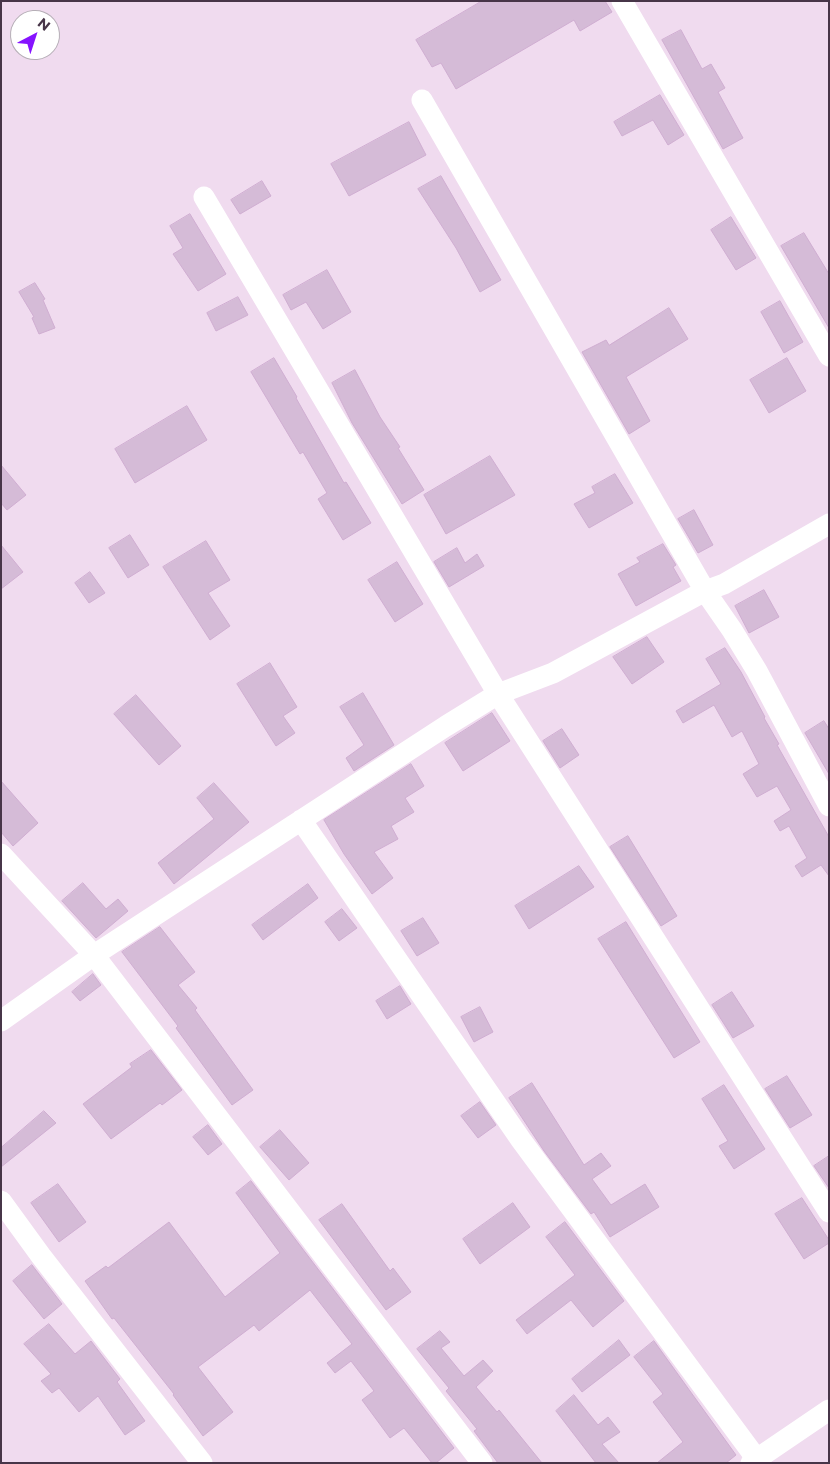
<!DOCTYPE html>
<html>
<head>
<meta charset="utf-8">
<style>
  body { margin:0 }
  #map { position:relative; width:830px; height:1464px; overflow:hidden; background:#f4e6f4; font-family:Montserrat,sans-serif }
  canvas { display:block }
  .frame { position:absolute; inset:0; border:2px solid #473548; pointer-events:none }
  .north { position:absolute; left:10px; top:10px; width:50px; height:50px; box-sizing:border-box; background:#fff; border:1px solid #b5aeb6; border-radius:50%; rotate:40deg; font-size:14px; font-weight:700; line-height:20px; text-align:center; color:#473548 }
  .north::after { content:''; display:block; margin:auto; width:18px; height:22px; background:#8613ff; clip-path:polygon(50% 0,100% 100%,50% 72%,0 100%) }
</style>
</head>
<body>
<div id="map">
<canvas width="830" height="1464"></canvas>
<div class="frame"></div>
<div class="north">N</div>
</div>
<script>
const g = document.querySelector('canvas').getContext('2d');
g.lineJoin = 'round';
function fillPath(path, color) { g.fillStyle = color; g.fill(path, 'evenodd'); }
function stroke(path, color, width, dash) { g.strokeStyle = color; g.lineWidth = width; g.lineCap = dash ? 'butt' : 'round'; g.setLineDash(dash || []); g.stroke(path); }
fillPath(new Path2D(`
  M 1,1 L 829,1 L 829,1463 L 1,1463 ZM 20,20 L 50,20 L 50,50 L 20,50 Z`), '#f0dbef');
const building = new Path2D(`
  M 482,1 L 605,1 L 612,12 L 580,31 L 574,20 L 456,89 L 441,63 L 432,67 L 416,40 Z
  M 681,30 L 702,69 L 711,64 L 725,88 L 718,92 L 743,138 L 723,149 L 662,40 Z
  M 660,95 L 684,135 L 668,145 L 653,120 L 622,136 L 614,122 Z
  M 409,122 L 426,155 L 349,196 L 331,164 Z
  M 441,176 L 501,280 L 480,292 L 456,248 L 418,189 Z
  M 262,181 L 271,196 L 240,214 L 231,200 Z
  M 190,214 L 226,274 L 198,291 L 173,254 L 183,248 L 170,226 Z
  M 731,217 L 756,258 L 736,270 L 711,230 Z
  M 804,233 L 829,274 L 829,328 L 781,246 Z
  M 327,270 L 351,312 L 323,329 L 306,302 L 291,310 L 283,295 Z
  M 35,283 L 45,299 L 43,300 L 55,328 L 39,334 L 32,318 L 34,317 L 19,292 Z
  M 238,297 L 248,315 L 216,331 L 207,313 Z
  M 780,301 L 803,342 L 784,353 L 761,312 Z
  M 669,308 L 688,339 L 626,377 L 650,421 L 629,434 L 582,352 L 606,340 L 609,345 Z
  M 274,358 L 297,397 L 296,398 L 344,483 L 346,482 L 371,523 L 343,540 L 318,499 L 327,493 L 303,452 L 300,454 L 251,372 Z
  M 787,358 L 806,391 L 769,413 L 750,380 Z
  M 355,370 L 380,417 L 400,447 L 398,448 L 424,490 L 402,504 L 352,423 L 332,383 Z
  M 187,406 L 207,440 L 135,483 L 115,449 Z
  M 490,456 L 515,495 L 446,534 L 424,495 Z
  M 1,465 L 26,495 L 7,510 L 1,503 Z
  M 615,474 L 633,503 L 589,528 L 574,504 L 595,493 L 592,487 Z
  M 694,510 L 713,545 L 698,553 L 678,519 Z
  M 130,535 L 149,565 L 128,578 L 109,548 Z
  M 206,541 L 230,580 L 208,593 L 230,626 L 210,640 L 163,567 Z
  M 663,544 L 676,565 L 673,567 L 681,581 L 636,606 L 618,574 L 640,562 L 637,558 Z
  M 1,545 L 23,572 L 1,589 Z
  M 457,548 L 465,563 L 477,554 L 484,566 L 449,587 L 434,562 Z
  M 397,562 L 423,604 L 395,622 L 368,580 Z
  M 90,572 L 105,593 L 89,603 L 75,583 Z
  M 764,590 L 779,617 L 749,633 L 735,606 Z
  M 647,637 L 664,662 L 632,684 L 613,657 Z
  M 725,648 L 741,672 L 765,717 L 764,718 L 779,744 L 777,745 L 829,837 L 829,876 L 821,865 L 802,877 L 795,866 L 807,858 L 789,826 L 780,831 L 774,821 L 791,810 L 777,786 L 757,797 L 743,774 L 759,764 L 742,731 L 732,737 L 714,705 L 683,723 L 676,711 L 721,684 L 706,659 Z
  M 270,663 L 297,707 L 283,716 L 295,733 L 276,746 L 237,684 Z
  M 363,693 L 394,745 L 354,771 L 346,758 L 364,745 L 340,707 Z
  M 136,695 L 181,746 L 159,765 L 114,714 Z
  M 492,713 L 510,741 L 463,771 L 445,743 Z
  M 824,721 L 829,729 L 829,774 L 805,733 Z
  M 562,729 L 579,755 L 560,768 L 543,741 Z
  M 411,764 L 424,786 L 405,798 L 414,812 L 391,826 L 398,839 L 374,852 L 393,878 L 372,894 L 344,854 L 324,820 Z
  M 1,781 L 38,823 L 13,846 L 1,832 Z
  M 214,783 L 249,822 L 174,884 L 158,863 L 214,819 L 197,798 Z
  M 628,836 L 677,916 L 661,926 L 610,847 Z
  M 579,866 L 594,887 L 529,929 L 515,906 Z
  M 83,883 L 106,909 L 118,899 L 128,911 L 96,938 L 62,901 Z
  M 308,884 L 318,898 L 263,940 L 252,925 Z
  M 342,909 L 357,928 L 339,941 L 325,922 Z
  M 423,918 L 439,943 L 417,956 L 401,931 Z
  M 626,922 L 700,1042 L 674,1058 L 598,939 Z
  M 160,927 L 195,972 L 178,985 L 197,1008 L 195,1010 L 253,1090 L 232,1105 L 176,1028 L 178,1026 L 122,952 Z
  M 93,974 L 101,985 L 80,1001 L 72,992 Z
  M 400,986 L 411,1004 L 387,1019 L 376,1001 Z
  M 732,992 L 754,1026 L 733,1038 L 712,1005 Z
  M 480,1007 L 493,1032 L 474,1042 L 461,1017 Z
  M 151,1050 L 182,1090 L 162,1105 L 160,1103 L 111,1139 L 83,1104 L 132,1067 L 130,1064 Z
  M 787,1076 L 812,1115 L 790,1128 L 765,1089 Z
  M 532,1083 L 584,1165 L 601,1153 L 611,1166 L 592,1179 L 611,1205 L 645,1184 L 659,1207 L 610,1237 L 594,1212 L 591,1214 L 544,1151 L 509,1098 Z
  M 724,1085 L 765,1149 L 734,1169 L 719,1146 L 728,1141 L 702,1099 Z
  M 480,1102 L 496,1125 L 478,1138 L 461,1116 Z
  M 44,1111 L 56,1123 L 1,1167 L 1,1148 Z
  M 208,1125 L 222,1144 L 208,1155 L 193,1137 Z
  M 280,1130 L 309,1163 L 289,1180 L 260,1147 Z
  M 829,1156 L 829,1188 L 814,1166 Z
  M 251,1181 L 454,1448 L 436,1463 L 432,1463 L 404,1428 L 390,1438 L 362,1400 L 374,1391 L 351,1361 L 335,1373 L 327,1363 L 352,1344 L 310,1290 L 259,1331 L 254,1325 L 198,1367 L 233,1412 L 203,1436 L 173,1395 L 174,1394 L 114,1318 L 112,1319 L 85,1281 L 106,1266 L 108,1268 L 169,1222 L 225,1297 L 280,1253 L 236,1193 Z
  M 58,1184 L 86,1222 L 59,1242 L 31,1203 Z
  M 802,1198 L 829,1240 L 829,1243 L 804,1259 L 775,1214 Z
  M 513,1203 L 530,1227 L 480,1264 L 463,1239 Z
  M 342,1204 L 390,1271 L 393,1268 L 411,1292 L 386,1310 L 319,1220 Z
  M 565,1222 L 624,1301 L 593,1327 L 571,1300 L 527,1334 L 516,1320 L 575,1275 L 546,1237 Z
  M 32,1265 L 62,1304 L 44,1319 L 13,1281 Z
  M 49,1324 L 75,1354 L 91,1341 L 120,1379 L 117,1382 L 145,1421 L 125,1435 L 98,1396 L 79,1412 L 59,1388 L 52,1393 L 41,1381 L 51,1374 L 24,1344 Z
  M 440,1331 L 450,1342 L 441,1348 L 464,1376 L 483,1360 L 493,1371 L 476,1387 L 497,1412 L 499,1410 L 542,1463 L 498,1463 L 474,1431 L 477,1429 L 446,1391 L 449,1388 L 417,1349 Z
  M 619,1340 L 630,1355 L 582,1392 L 572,1379 Z
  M 654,1341 L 736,1455 L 726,1463 L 657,1463 L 683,1442 L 653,1402 L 663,1394 L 634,1357 Z
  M 574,1395 L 598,1425 L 608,1417 L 620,1432 L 602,1444 L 619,1463 L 596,1463 L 556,1411 Z`);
fillPath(building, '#d5bbd7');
stroke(building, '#d0aed2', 1);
stroke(new Path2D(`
  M 622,1 L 829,356
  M 422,100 L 705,591 L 732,630 L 757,671 L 829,806
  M 204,197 L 498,694 L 829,1212
  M 301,820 L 521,1140 L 756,1458
  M 1,854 L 94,955 L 482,1463
  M 1,1021 L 94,955 L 446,726 L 498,694 L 553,673 L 705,591 L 724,584 L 829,524
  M 1,1201 L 41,1256 L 202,1463
  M 751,1463 L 829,1410`), '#fff', 21);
</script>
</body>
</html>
